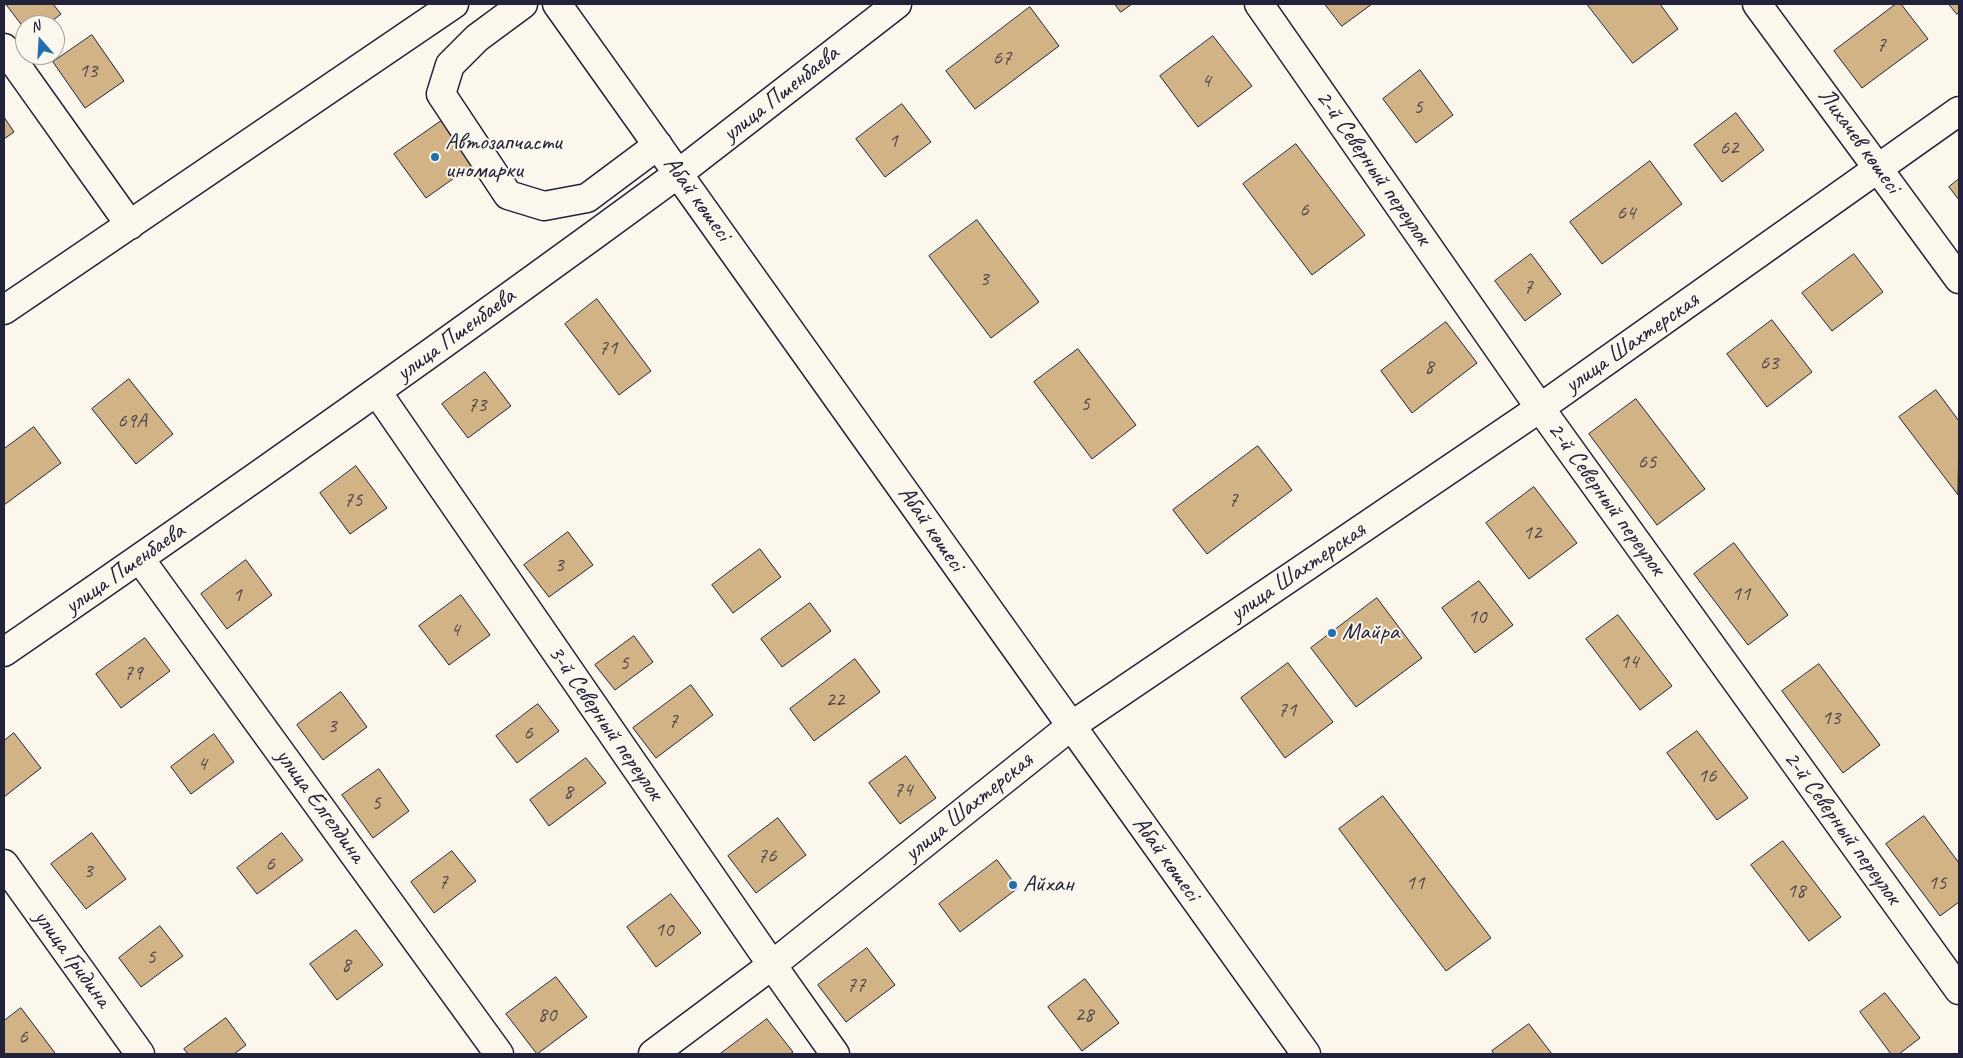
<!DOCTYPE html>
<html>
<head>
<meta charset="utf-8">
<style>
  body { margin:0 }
  #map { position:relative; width:1963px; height:1058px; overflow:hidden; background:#fbf7ec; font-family:Caveat,sans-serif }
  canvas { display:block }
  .frame { position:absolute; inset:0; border:5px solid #22223b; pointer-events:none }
  .north { position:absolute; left:15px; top:15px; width:50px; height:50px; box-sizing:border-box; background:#fbf7ec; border:1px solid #a4a2a5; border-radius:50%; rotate:341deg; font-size:14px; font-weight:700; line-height:20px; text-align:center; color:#22223b }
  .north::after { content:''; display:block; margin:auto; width:18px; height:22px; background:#1f6fb2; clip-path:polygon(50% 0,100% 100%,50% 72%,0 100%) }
</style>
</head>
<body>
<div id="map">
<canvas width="1963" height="1058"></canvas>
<div class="frame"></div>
<div class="north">N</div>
</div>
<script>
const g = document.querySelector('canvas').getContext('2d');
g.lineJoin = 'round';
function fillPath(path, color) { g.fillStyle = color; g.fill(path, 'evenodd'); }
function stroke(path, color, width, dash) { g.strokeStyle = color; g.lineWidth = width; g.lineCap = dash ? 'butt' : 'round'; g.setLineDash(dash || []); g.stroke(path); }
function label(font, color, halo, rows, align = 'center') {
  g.font = font + ' Caveat,sans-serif'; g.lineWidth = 4; g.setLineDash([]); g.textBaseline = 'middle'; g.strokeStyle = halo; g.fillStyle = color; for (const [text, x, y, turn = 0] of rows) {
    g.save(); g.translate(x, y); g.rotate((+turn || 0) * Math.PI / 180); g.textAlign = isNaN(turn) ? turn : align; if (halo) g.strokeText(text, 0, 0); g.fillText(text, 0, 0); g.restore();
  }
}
const building = new Path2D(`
  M 6,4 L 53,4 L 61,14 L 47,25 L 25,25 L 25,29 Z
  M 1115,4 L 1132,4 L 1121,12 Z
  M 1325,4 L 1372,4 L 1342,26 Z
  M 1587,4 L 1660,4 L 1678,29 L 1633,63 Z
  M 1896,4 L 1901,4 L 1928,39 L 1862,88 L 1834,51 Z
  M 1949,4 L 1959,4 L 1959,12 L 1957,14 Z
  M 1030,7 L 1059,46 L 975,109 L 946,71 Z
  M 92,35 L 124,81 L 85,108 L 53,62 Z
  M 1213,36 L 1252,86 L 1198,127 L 1160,76 Z
  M 1420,70 L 1453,115 L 1416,143 L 1383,99 Z
  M 902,104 L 931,142 L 885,177 L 856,139 Z
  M 1736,113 L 1764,150 L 1722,182 L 1694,145 Z
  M 4,117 L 14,132 L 4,139 Z
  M 447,117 L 478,161 L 426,198 L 394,154 Z
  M 1296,144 L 1365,235 L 1312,275 L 1243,184 Z
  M 1650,161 L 1682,204 L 1602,264 L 1570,222 Z
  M 1959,179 L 1959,200 L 1949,187 Z
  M 977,220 L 1039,302 L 991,338 L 929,256 Z
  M 1531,254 L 1561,294 L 1525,321 L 1495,281 Z
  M 1854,254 L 1883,292 L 1832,331 L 1802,293 Z
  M 597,299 L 651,371 L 619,395 L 565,324 Z
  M 1772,320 L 1812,372 L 1767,407 L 1727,354 Z
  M 1446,322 L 1477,363 L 1412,413 L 1381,371 Z
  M 1078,349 L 1136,425 L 1092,459 L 1034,382 Z
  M 485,372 L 511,406 L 468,438 L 442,404 Z
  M 129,379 L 173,434 L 136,464 L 92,409 Z
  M 1936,390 L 1959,421 L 1958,495 L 1899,417 Z
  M 1636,399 L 1705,489 L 1657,525 L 1589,434 Z
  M 34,427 L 61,463 L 4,505 L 4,449 Z
  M 1258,446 L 1292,490 L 1207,554 L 1173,510 Z
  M 356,466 L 387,508 L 350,534 L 320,493 Z
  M 1534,487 L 1577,543 L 1529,579 L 1486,523 Z
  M 568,532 L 593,565 L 549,597 L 524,565 Z
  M 1734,543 L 1788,615 L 1748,645 L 1694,574 Z
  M 760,549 L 781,577 L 733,613 L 712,585 Z
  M 246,560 L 272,595 L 227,629 L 201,594 Z
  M 1479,581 L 1513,625 L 1475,653 L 1442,608 Z
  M 461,595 L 490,635 L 449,665 L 419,626 Z
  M 1377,598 L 1422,658 L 1356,707 L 1311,648 Z
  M 810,603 L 831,631 L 782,667 L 761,639 Z
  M 1618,615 L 1672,686 L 1640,710 L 1586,639 Z
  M 634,636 L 653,662 L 615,690 L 595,665 Z
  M 145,638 L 170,671 L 121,708 L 96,674 Z
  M 855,659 L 880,692 L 814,741 L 790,709 Z
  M 1288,663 L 1333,722 L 1285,758 L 1241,698 Z
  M 1819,664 L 1880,745 L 1843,773 L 1782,691 Z
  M 691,685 L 713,715 L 656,758 L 633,728 Z
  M 341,692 L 367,727 L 323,760 L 297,725 Z
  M 538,704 L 559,731 L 517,763 L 496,736 Z
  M 1697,731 L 1748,798 L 1717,820 L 1667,753 Z
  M 14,733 L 41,768 L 4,797 L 4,741 Z
  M 214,734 L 234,762 L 191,794 L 171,767 Z
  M 906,756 L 936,798 L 900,824 L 869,783 Z
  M 586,758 L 606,783 L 549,826 L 530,800 Z
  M 379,769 L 409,811 L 373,838 L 342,795 Z
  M 1383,796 L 1491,938 L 1446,971 L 1339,829 Z
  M 1924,816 L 1959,863 L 1959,902 L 1940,916 L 1886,844 Z
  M 778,818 L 806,855 L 756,893 L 728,856 Z
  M 92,833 L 126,879 L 86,909 L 51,864 Z
  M 282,833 L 303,860 L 257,894 L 237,868 Z
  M 1783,841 L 1841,917 L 1809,941 L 1751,865 Z
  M 452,851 L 476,881 L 434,913 L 411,882 Z
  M 997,860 L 1018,888 L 960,932 L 939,904 Z
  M 671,894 L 701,933 L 656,967 L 627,927 Z
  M 160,926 L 183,956 L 141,987 L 119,958 Z
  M 356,930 L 383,965 L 337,1000 L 310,964 Z
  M 867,948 L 895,985 L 846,1022 L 818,985 Z
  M 556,977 L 587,1017 L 537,1054 L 506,1014 Z
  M 1085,979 L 1119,1023 L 1082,1051 L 1048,1007 Z
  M 1885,993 L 1920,1038 L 1899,1054 L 1891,1054 L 1860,1012 Z
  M 21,1008 L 55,1053 L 53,1054 L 4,1054 L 4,1021 Z
  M 226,1018 L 246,1045 L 234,1054 L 188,1054 L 184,1049 Z
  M 767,1019 L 793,1052 L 790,1054 L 720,1054 Z
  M 1529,1024 L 1552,1054 L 1494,1054 L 1492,1051 Z`);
fillPath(building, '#d1b385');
stroke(building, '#22223b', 1);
const minor = new Path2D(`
  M 523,4 L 477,38 L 450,65 L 441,94 L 508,195 L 544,206 L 587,198 L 658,145
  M 1259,4 L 1540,408 L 1959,990
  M 1757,4 L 1959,279
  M 4,48 L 130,225
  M 4,310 L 454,4
  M 377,392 L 772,965 L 835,1054
  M 140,559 L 499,1054
  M 4,652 C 231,496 457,336 679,173
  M 4,864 L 140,1054
  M 653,1054 L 772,965 L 1071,726 L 1540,408 L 1959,111`);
const major = new Path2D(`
  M 557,4 C 807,353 1055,705 1306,1054
  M 679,173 L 897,4`);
stroke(minor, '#22223b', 31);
stroke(major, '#22223b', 31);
stroke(minor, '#fbf7ec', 28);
stroke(major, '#fbf7ec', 28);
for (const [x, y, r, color] of [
  [435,157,5,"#1f6fb2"],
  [1332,633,5,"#1f6fb2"],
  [1013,885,5,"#1f6fb2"]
]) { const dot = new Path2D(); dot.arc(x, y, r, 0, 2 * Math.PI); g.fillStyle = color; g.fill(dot); stroke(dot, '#fbf7ec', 2); }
label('21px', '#4e464e', null, [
  ["7",1881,45],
  ["67",1002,58],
  ["13",88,71],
  ["4",1206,81],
  ["5",1418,107],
  ["1",893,141],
  ["62",1729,148],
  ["6",1304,210],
  ["64",1626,213],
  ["3",984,279],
  ["7",1528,287],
  ["71",608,348],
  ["63",1769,363],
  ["8",1429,367],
  ["5",1085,404],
  ["73",477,405],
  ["69А",132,421],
  ["65",1647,462],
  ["75",353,500],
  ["7",1233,500],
  ["12",1532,533],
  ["3",559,565],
  ["11",1741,594],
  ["1",237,595],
  ["10",1477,617],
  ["4",455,630],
  ["14",1629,662],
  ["5",624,663],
  ["79",133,673],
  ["22",835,700],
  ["71",1287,710],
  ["13",1831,718],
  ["7",673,721],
  ["3",332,726],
  ["6",528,733],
  ["4",202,764],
  ["16",1707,776],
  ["74",903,790],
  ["8",568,792],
  ["5",376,803],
  ["76",767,856],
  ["6",270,864],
  ["3",88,871],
  ["7",443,882],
  ["11",1415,883],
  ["15",1937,883],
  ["18",1796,891],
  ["10",664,930],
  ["5",151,957],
  ["8",346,965],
  ["77",856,985],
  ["80",547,1015],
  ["28",1084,1015],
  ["6",23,1037]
]);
label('24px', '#22223b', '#fbf7ec', [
  ["улица Пшенбаева",781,94,-38],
  ["Лихачев көшесі",1859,141,54],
  ["2-й Северный переулок",1373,168,55],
  ["Абай көшесі",697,199,54],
  ["улица Пшенбаева",456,335,-36],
  ["улица Шахтерская",1632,343,-35],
  ["2-й Северный переулок",1606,499,54],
  ["Абай көшесі",931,529,55],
  ["улица Пшенбаева",125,569,-35],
  ["улица Шахтерская",1298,572,-34],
  ["3-й Северный переулок",605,723,55],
  ["улица Елгелдина",320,806,54],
  ["улица Шахтерская",969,807,-39],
  ["2-й Северный переулок",1842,828,54],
  ["Абай көшесі",1166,859,54],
  ["улица Гридина",72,959,54]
]);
label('24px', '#22223b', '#fbf7ec', [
  ["Автозапчасти",445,143],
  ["иномарки",445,171],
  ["Майра",1342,633],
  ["Айхан",1023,885]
], 'left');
</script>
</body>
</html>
